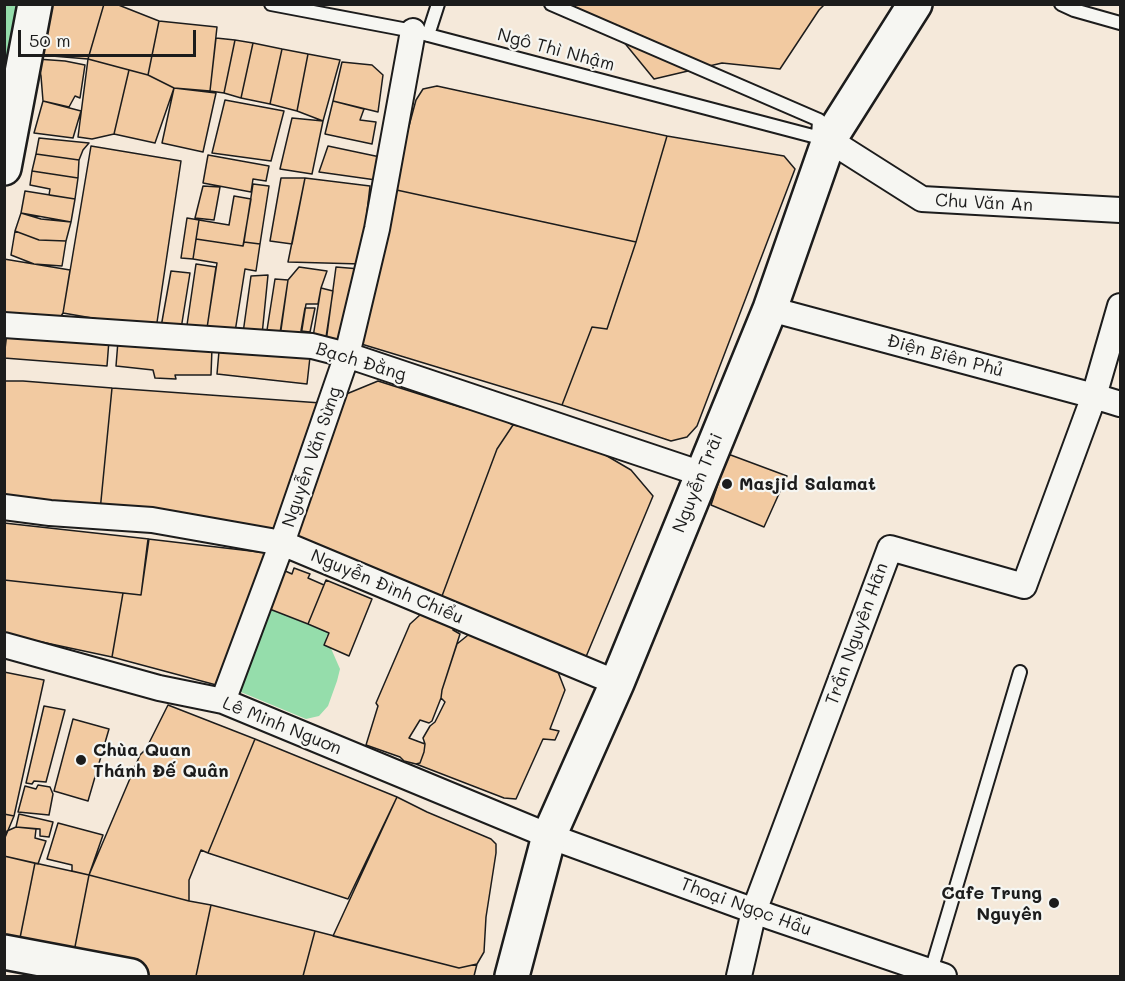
<!DOCTYPE html>
<html>
<head>
<meta charset="utf-8">
<style>
  body { margin:0 }
  #map { position:relative; width:1125px; height:981px; overflow:hidden; background:#f5e9da; font-family:Mali,sans-serif }
  canvas { display:block }
  .frame { position:absolute; inset:0; border:6px solid #1c1c1c; pointer-events:none }
  .scale { position:absolute; left:18px; top:30px; width:178px; height:27px; box-sizing:border-box; border:3px solid #1c1c1c; border-top:0; padding-left:8px; font-size:18px; line-height:21px; white-space:nowrap; color:#1c1c1c; -webkit-text-stroke:4px #f6f6f2; paint-order:stroke }
</style>
</head>
<body>
<div id="map">
<canvas width="1125" height="981"></canvas>
<div class="frame"></div>
<div class="scale">50 m</div>
</div>
<script>
const g = document.querySelector('canvas').getContext('2d');
g.lineJoin = 'round';
function fillPath(path, color) { g.fillStyle = color; g.fill(path, 'evenodd'); }
function stroke(path, color, width, dash) { g.strokeStyle = color; g.lineWidth = width; g.lineCap = dash ? 'butt' : 'round'; g.setLineDash(dash || []); g.stroke(path); }
function label(font, color, halo, rows, align = 'center') {
  g.font = font + ' Mali,sans-serif'; g.lineWidth = 4.5; g.setLineDash([]); g.textBaseline = 'middle'; g.strokeStyle = halo; g.fillStyle = color; for (const [text, x, y, turn = 0] of rows) {
    g.save(); g.translate(x, y); g.rotate((+turn || 0) * Math.PI / 180); g.textAlign = isNaN(turn) ? turn : align; if (halo) g.strokeText(text, 0, 0); g.fillText(text, 0, 0); g.restore();
  }
}
fillPath(new Path2D(`
  M 5,5 L 24,5 L 5,116 Z
  M 267,608 L 329,633 L 326,637 L 340,669 L 337,681 L 328,706 L 319,716 L 306,719 L 236,690 Z`), '#95ddab');
const building = new Path2D(`
  M 50,4 L 104,4 L 88,59 L 40,55 Z
  M 104,4 L 116,4 L 159,21 L 148,75 L 88,59 Z
  M 566,4 L 825,4 L 819,10 L 780,69 L 722,63 L 654,79 L 614,30 Z
  M 159,21 L 217,27 L 210,91 L 174,88 L 148,75 Z
  M 216,38 L 235,40 L 224,93 L 210,91 Z
  M 235,40 L 253,43 L 241,98 L 224,93 Z
  M 253,43 L 282,49 L 270,104 L 241,98 Z
  M 282,49 L 308,54 L 297,111 L 270,104 Z
  M 308,54 L 340,60 L 323,121 L 297,111 Z
  M 37,59 L 65,61 L 85,65 L 80,98 L 75,96 L 69,107 L 43,101 L 41,76 Z
  M 88,59 L 129,70 L 114,134 L 92,139 L 78,137 Z
  M 342,62 L 372,65 L 383,75 L 378,112 L 333,101 Z
  M 129,70 L 148,75 L 174,88 L 155,143 L 114,134 Z
  M 437,86 L 667,136 L 636,242 L 392,189 L 416,100 L 423,89 Z
  M 174,88 L 216,93 L 203,152 L 162,143 Z
  M 225,100 L 284,111 L 271,161 L 212,153 Z
  M 43,101 L 81,111 L 73,138 L 34,133 Z
  M 333,101 L 364,109 L 360,120 L 376,122 L 372,144 L 325,134 Z
  M 292,118 L 323,121 L 312,174 L 280,169 Z
  M 667,136 L 784,156 L 795,169 L 697,426 L 687,437 L 671,441 L 562,405 L 592,327 L 607,329 L 636,242 Z
  M 39,138 L 89,143 L 83,150 L 79,160 L 36,154 Z
  M 91,146 L 181,161 L 156,329 L 63,313 Z
  M 328,146 L 380,157 L 376,180 L 319,172 Z
  M 36,154 L 79,160 L 78,178 L 32,171 Z
  M 208,155 L 269,166 L 266,181 L 253,179 L 251,192 L 203,183 Z
  M 32,171 L 78,178 L 75,199 L 49,195 L 50,189 L 30,185 Z
  M 281,178 L 305,178 L 292,244 L 270,241 Z
  M 305,178 L 370,186 L 361,264 L 288,262 Z
  M 253,184 L 269,186 L 260,244 L 244,242 Z
  M 203,186 L 220,187 L 214,220 L 195,218 Z
  M 392,189 L 636,242 L 607,329 L 592,327 L 562,405 L 358,343 Z
  M 25,191 L 75,199 L 71,222 L 21,213 Z
  M 234,196 L 251,199 L 243,246 L 196,239 L 199,220 L 229,225 Z
  M 21,213 L 41,219 L 71,222 L 66,241 L 39,240 L 15,231 Z
  M 187,218 L 199,220 L 193,259 L 181,258 Z
  M 15,231 L 39,240 L 66,241 L 62,266 L 34,264 L 11,255 Z
  M 196,239 L 243,246 L 244,242 L 260,244 L 256,271 L 245,269 L 235,332 L 207,328 L 217,263 L 193,259 Z
  M 4,259 L 70,270 L 63,313 L 53,329 L 4,315 Z
  M 196,264 L 216,267 L 207,328 L 187,325 Z
  M 299,267 L 327,271 L 321,288 L 318,304 L 306,304 L 301,336 L 280,337 L 288,280 Z
  M 336,267 L 360,269 L 348,349 L 326,342 Z
  M 171,271 L 190,273 L 181,329 L 161,327 Z
  M 268,275 L 262,335 L 243,333 L 251,276 Z
  M 275,279 L 288,280 L 280,333 L 267,330 Z
  M 321,288 L 333,291 L 326,337 L 313,337 Z
  M 305,308 L 315,308 L 310,332 L 301,331 Z
  M 7,332 L 109,340 L 107,366 L 4,358 Z
  M 118,341 L 212,348 L 211,375 L 175,375 L 176,379 L 155,378 L 153,370 L 116,366 Z
  M 219,351 L 310,357 L 307,384 L 217,374 Z
  M 4,381 L 23,381 L 112,388 L 100,511 L 4,501 Z
  M 378,381 L 460,407 L 497,416 L 513,425 L 497,449 L 442,596 L 411,590 L 290,538 L 344,395 Z
  M 112,388 L 321,403 L 274,538 L 100,511 Z
  M 513,425 L 550,432 L 578,439 L 631,470 L 653,496 L 583,664 L 440,603 L 442,596 L 497,449 Z
  M 728,454 L 787,476 L 764,527 L 711,505 Z
  M 4,523 L 149,539 L 141,595 L 4,580 Z
  M 148,539 L 268,553 L 220,686 L 112,657 L 123,593 L 141,595 Z
  M 294,568 L 310,574 L 308,578 L 324,585 L 308,624 L 267,608 L 283,570 L 292,574 Z
  M 4,580 L 123,593 L 112,657 L 4,634 Z
  M 326,580 L 372,599 L 349,656 L 324,645 L 329,633 L 308,624 Z
  M 421,614 L 454,621 L 453,630 L 460,634 L 442,690 L 441,698 L 432,721 L 429,723 L 420,720 L 409,738 L 425,744 L 424,752 L 420,763 L 416,764 L 404,761 L 400,757 L 366,745 L 378,706 L 376,703 L 410,624 Z
  M 473,631 L 543,662 L 558,672 L 565,690 L 550,729 L 559,731 L 555,740 L 543,739 L 516,799 L 504,798 L 416,764 L 420,763 L 424,752 L 425,744 L 423,738 L 430,726 L 435,722 L 445,702 L 441,698 L 442,690 L 457,644 Z
  M 4,672 L 44,680 L 14,816 L 4,814 Z
  M 168,705 L 255,739 L 208,853 L 201,850 L 189,880 L 189,901 L 89,875 L 140,755 L 146,749 Z
  M 44,706 L 65,710 L 46,782 L 34,781 L 32,784 L 26,783 Z
  M 73,719 L 109,729 L 88,801 L 54,791 Z
  M 255,739 L 397,797 L 348,899 L 208,853 Z
  M 38,785 L 50,787 L 53,794 L 49,815 L 18,812 L 25,786 L 36,789 Z
  M 397,797 L 427,812 L 491,839 L 496,844 L 496,853 L 486,917 L 484,952 L 477,964 L 459,968 L 333,936 Z
  M 4,814 L 14,816 L 4,840 Z
  M 19,814 L 53,822 L 49,837 L 40,836 L 40,829 L 16,827 Z
  M 58,823 L 103,835 L 89,875 L 72,871 L 72,865 L 47,859 Z
  M 16,827 L 36,829 L 35,838 L 46,841 L 38,864 L 4,856 L 4,840 L 7,831 Z
  M 4,856 L 35,863 L 20,938 L 4,943 Z
  M 35,863 L 89,875 L 72,962 L 20,938 Z
  M 89,875 L 189,901 L 211,905 L 196,976 L 145,976 L 72,962 Z
  M 211,905 L 315,931 L 303,976 L 196,976 Z
  M 315,931 L 459,968 L 477,964 L 474,976 L 303,976 Z`);
fillPath(building, '#f2caa1');
stroke(building, '#1c1c1c', 1.5);
const lane = new Path2D(`
  M 271,4 L 413,31 L 828,140
  M 551,4 L 819,120 L 818,137
  M 1061,4 L 1074,10 L 1120,23
  M 428,35 L 438,4
  M 931,971 L 1020,672`);
const street = new Path2D(`
  M 829,140 L 922,199 L 1120,210
  M 770,309 L 1094,396 L 1120,404
  M 4,325 L 312,346 L 347,355 L 702,474
  M 4,507 L 50,513 L 152,520 L 282,543 L 617,683
  M 4,645 L 159,688 L 223,701 L 549,836 L 771,917 L 944,976
  M 223,701 L 282,543 L 347,355 L 377,229 L 413,31
  M 739,976 L 754,911 L 890,548 L 1024,586 L 1094,396 L 1120,306`);
const secondary = new Path2D(`
  M 4,168 L 35,4
  M 4,952 L 131,976
  M 512,976 L 549,836 L 617,683 L 770,309 L 829,140 L 915,4`);
stroke(lane, '#1c1c1c', 16);
stroke(street, '#1c1c1c', 28);
stroke(secondary, '#1c1c1c', 38);
stroke(lane, '#f6f6f2', 12);
stroke(street, '#f6f6f2', 24);
stroke(secondary, '#f6f6f2', 33);
for (const [x, y, r, color] of [
  [727,484,6,"#1c1c1c"],
  [81,760,6,"#1c1c1c"],
  [1054,903,6,"#1c1c1c"]
]) { const dot = new Path2D(); dot.arc(x, y, r, 0, 2 * Math.PI); g.fillStyle = color; g.fill(dot); stroke(dot, '#f6f6f2', 2); }
label('18px', '#1c1c1c', '#f6f6f2', [
  ["Ngô Thì Nhậm",556,50,15],
  ["Chu Văn An",984,203,3],
  ["Điện Biên Phủ",945,356,15],
  ["Bạch Đằng",361,362,17],
  ["Nguyễn Văn Sừng",312,457,-71],
  ["Nguyễn Trãi",698,483,-68],
  ["Nguyễn Đình Chiểu",387,587,23],
  ["Trần Nguyên Hãn",857,634,-70],
  ["Lê Minh Nguơn",282,726,22],
  ["Thoại Ngọc Hầu",746,907,20]
]);
label('bold 18px', '#1c1c1c', '#f6f6f2', [
  ["Masjid Salamat",739,484],
  ["Chùa Quan",93,750],
  ["Thánh Đế Quân",93,771],
  ["Cafe Trung",1042,893,"right"],
  ["Nguyên",1042,914,"right"]
], 'left');
</script>
</body>
</html>
